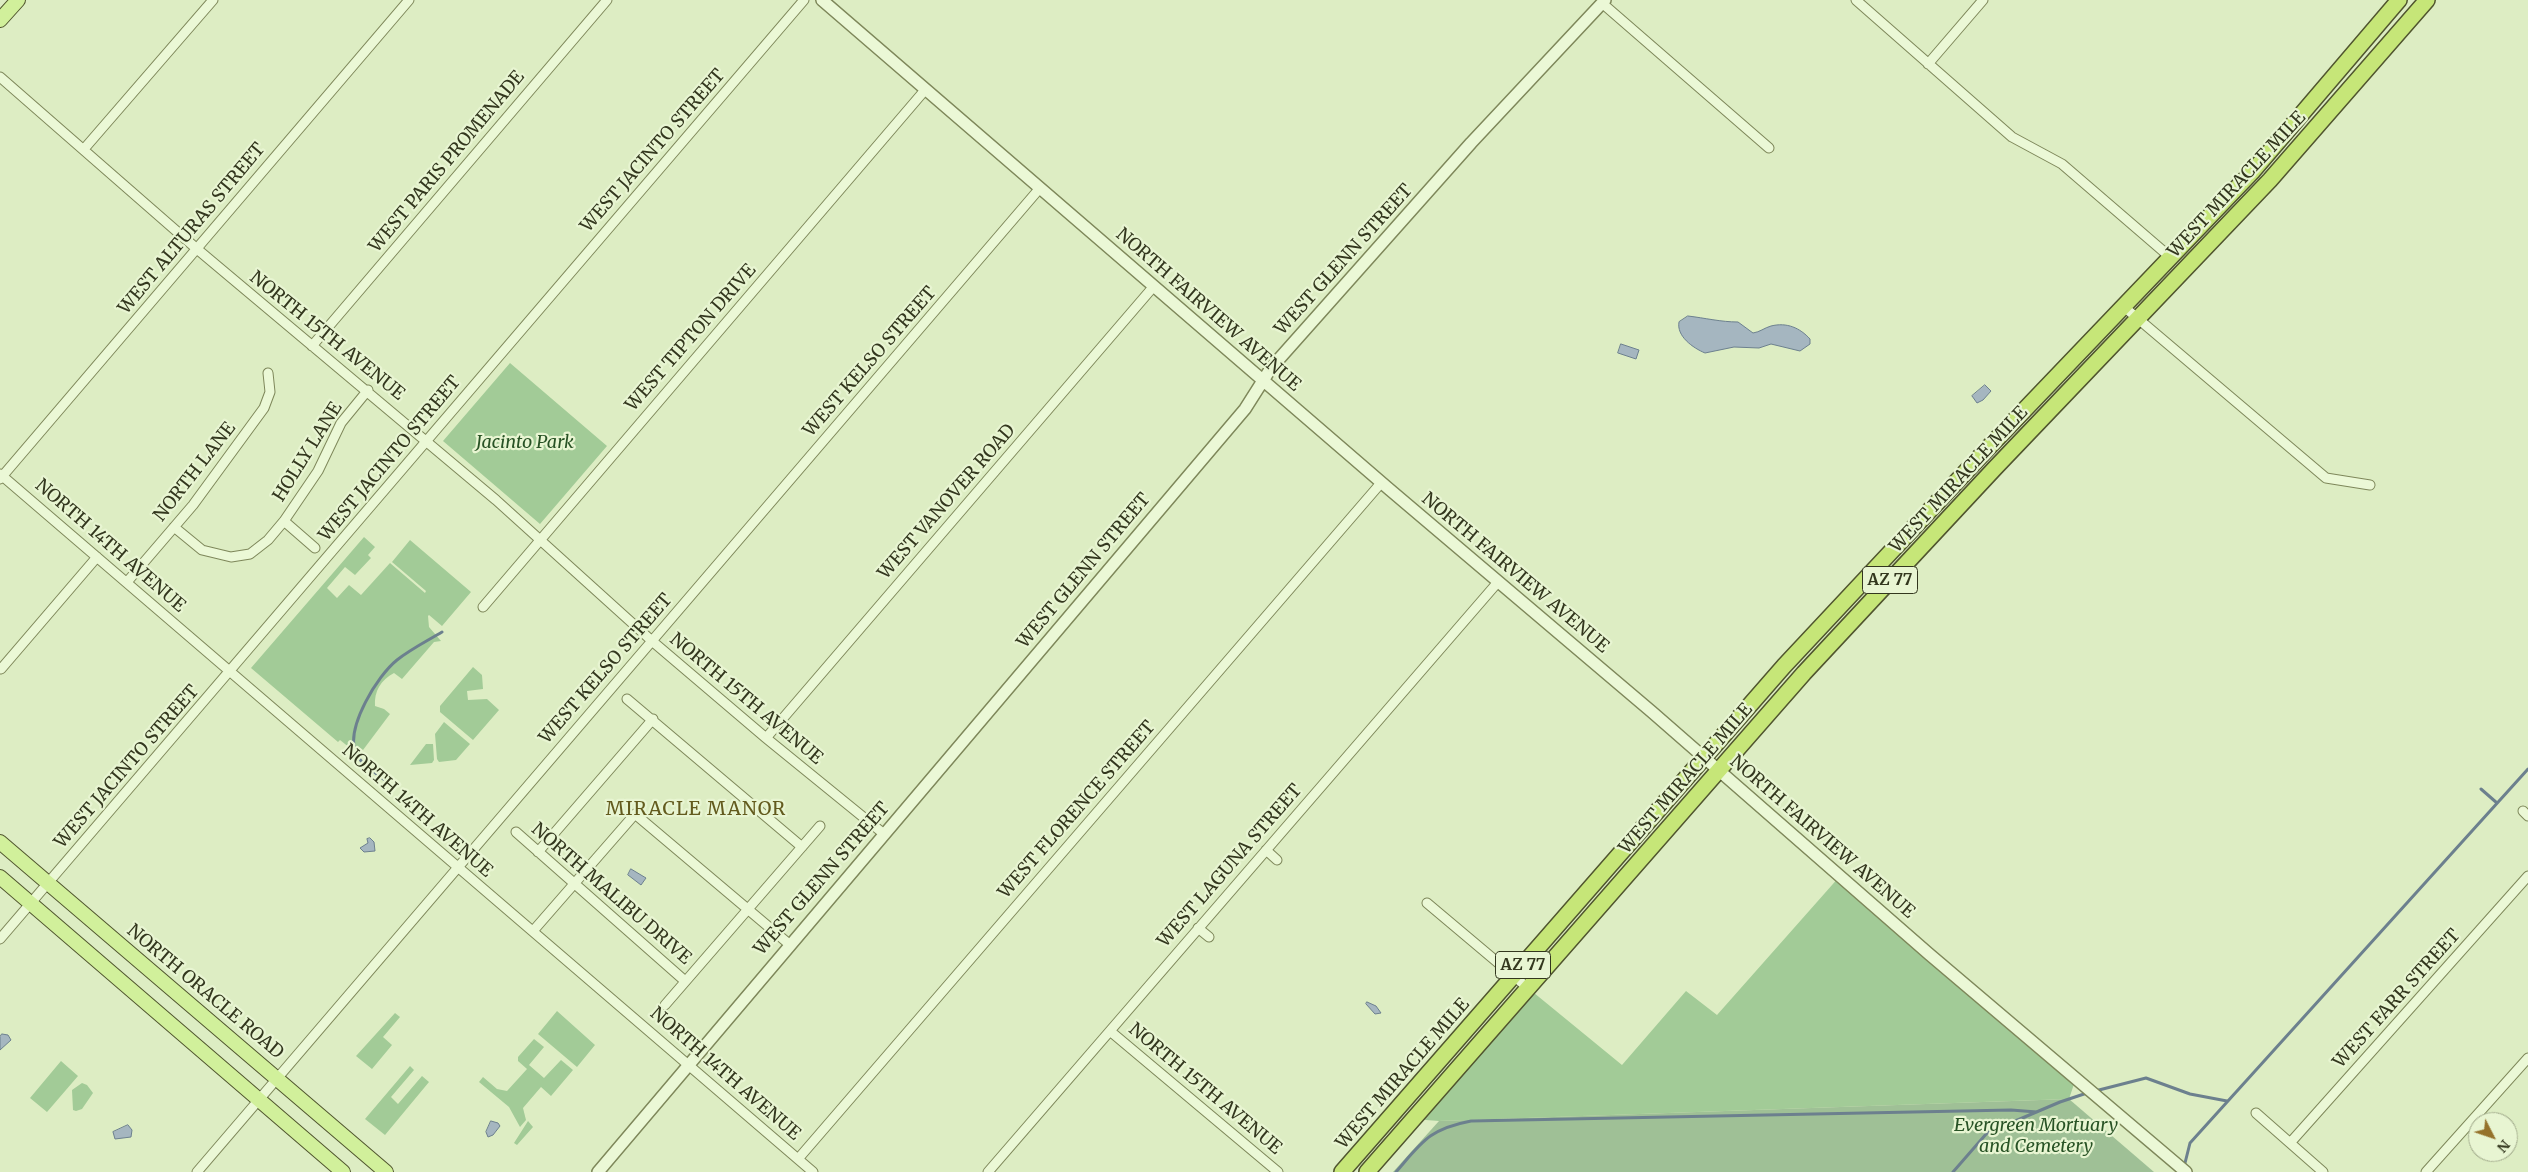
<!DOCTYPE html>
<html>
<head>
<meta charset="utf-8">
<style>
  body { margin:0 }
  #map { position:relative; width:2528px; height:1172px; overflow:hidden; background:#ddedc3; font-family:Merriweather,serif }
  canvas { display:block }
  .north { position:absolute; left:2468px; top:1112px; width:50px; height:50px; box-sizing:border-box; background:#e8f5d2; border:1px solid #a0a98a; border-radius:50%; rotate:131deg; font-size:14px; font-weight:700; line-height:20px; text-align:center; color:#33371e }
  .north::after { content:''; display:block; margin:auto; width:18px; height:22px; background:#95722b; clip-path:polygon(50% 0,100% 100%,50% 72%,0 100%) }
</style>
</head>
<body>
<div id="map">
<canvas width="2528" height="1172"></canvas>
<div class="north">N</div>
</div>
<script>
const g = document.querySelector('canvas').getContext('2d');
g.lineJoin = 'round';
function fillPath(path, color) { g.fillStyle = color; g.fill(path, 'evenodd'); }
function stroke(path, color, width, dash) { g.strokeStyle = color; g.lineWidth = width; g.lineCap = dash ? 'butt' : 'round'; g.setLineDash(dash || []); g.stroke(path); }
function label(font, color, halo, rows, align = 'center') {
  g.font = font + ' Merriweather,serif'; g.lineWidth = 4.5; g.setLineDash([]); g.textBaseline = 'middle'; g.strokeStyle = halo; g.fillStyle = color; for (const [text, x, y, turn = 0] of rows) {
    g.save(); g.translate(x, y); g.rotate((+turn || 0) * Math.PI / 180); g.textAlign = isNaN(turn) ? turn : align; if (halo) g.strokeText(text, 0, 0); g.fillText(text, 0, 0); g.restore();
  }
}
fillPath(new Path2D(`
  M 510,363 L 607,446 L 540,524 L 443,441 Z
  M 364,537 L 375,547 L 368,555 L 371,558 L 355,575 L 345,567 L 327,588 L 337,598 L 349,585 L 361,595 L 390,563 L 425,593 L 426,591 L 392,562 L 410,540 L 471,592 L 442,626 L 429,615 L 428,616 L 429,627 L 441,641 L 434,642 L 402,679 L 394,673 C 381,680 374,691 375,706 L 384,709 L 390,714 L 363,750 L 360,748 L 350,748 L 340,740 L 338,742 L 251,668 Z
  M 473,667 L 482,675 L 483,689 L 467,691 L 468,700 L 487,699 L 499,710 L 473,740 L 440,712 L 440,706 Z
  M 444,722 L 470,744 L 456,760 L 439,762 L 437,759 L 435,734 Z
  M 426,744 L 433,744 L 434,760 L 432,763 L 410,765 Z
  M 1840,876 L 2076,1078 L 2069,1099 L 1439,1121 L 1413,1119 L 1528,988 L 1622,1065 L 1686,991 L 1717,1015 Z
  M 557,1011 L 595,1045 L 577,1067 L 538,1034 Z
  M 395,1013 L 400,1017 L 383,1037 L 392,1045 L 372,1069 L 356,1056 Z
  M 534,1039 L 544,1047 L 529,1065 L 544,1078 L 561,1060 L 573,1070 L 551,1096 L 541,1087 L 523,1108 L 526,1120 L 520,1127 L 509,1107 L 479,1082 L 483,1077 L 497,1089 L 507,1091 L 527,1069 L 518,1061 L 518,1057 Z
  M 61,1061 L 78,1076 L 47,1112 L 30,1098 Z
  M 410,1066 L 414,1070 L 391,1097 L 398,1104 L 422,1076 L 429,1082 L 385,1135 L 365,1119 Z
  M 82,1083 L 87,1085 L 93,1093 L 82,1109 L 76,1111 L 73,1110 L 72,1090 Z
  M 528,1121 L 533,1127 L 517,1145 L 514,1143 Z`), '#a2cb97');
fillPath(new Path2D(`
  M 2069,1099 L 2154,1172 L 1393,1172 L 1439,1121 Z`), '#9fc096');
const water = new Path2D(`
  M 1688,316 C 1705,318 1721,322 1738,322 L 1753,333 C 1760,332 1764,328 1771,326 C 1787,322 1800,328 1810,339 L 1810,344 L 1800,351 L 1771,344 L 1759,348 L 1734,347 L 1705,353 C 1693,348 1676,336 1679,322 Z
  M 1621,344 L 1639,350 L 1636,359 L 1618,353 Z
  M 1985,385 L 1991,391 L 1983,400 L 1977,403 L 1972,396 Z
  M 370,838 L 374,842 L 375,851 L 364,852 L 360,848 L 368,843 L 367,839 Z
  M 631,869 L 646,878 L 641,885 L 628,875 Z
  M 1367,1002 L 1376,1006 L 1381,1013 L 1375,1014 L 1366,1004 Z
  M 2,1034 L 8,1035 L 11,1040 L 0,1050 L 0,1037 Z
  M 491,1121 L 498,1123 L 500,1126 L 493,1135 L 488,1137 L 486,1132 Z
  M 128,1125 L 132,1130 L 131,1137 L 115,1139 L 113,1132 Z`);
fillPath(water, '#a5b6c0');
stroke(water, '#6c808e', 1);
stroke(new Path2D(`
  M 389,783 C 379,775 359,764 355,751 C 347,726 377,676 397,660 C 411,649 427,641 442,632
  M 2481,789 L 2497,803
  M 2095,1091 L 2146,1078 L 2190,1094 L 2227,1101
  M 2184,1167 L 2190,1143 L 2528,769
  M 1396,1172 C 1422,1142 1429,1129 1471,1121 L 2011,1110 L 2037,1112
  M 1953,1172 L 1987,1133 L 2060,1102 L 2087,1093`), '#6c808e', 3);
const minor = new Path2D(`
  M 1856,0 L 2012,137 L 2062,164 L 2170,257
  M 1602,3 L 1769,148
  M 1928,64 L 1983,0
  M 0,77 L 197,249 L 496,500 L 652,641 L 766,738 L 884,834
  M 84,149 L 213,0
  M 2123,306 L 2326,478 L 2370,485
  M 312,346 L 607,0
  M 0,474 L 813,1172
  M 0,479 L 409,0
  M 284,521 L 315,548
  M 174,527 L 202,550 L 231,557 L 250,554 L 268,540 L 284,521 L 318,471 L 341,423 L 368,390
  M 127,582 L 193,505 L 264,408 L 270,392 L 268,373
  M 483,607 L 925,90
  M 1,669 L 97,557
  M 627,699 L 802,847
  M 766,738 L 1154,286
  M 2523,811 L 2528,816
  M 516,832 L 685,981
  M 1266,850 L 1277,860
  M 538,852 L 653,719
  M 1427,903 L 1528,988
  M 1198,928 L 1209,937
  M 533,931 L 635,814 L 789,944
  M 0,939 L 804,0
  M 665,1005 L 820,826
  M 1110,1031 L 1278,1172
  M 2256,1113 L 2323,1172
  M 2290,1143 L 2528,876
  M 798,1159 L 1381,483
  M 197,1172 L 1040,188
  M 988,1172 L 1498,582
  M 2426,1172 L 2528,1058`);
const tertiary = new Path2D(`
  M 822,0 L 1389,489 L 1652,712 L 1929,954 L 2186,1172
  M 598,1172 L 1245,409 L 1271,368 L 1471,143 L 1605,0`);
const primary = new Path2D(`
  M 0,20 L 18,0
  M 0,842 L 386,1172
  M 0,877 L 343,1172`);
const trunk = new Path2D(`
  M 1342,1172 L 1784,666 L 1989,447 L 2253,171 L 2399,0
  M 1367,1172 L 1804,673 L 1995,468 L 2270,180 L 2427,0`);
stroke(minor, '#7e875a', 11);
stroke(tertiary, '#7e875a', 14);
stroke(primary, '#50552e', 16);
stroke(trunk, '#50552e', 18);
stroke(minor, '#ebf8d6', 9);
stroke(tertiary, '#ebf8d6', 11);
stroke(primary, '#d1f09b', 14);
stroke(trunk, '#c6e678', 15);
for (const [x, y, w] of [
  [1890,580,55],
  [1523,965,55]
]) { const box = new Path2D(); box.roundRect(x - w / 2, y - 13.5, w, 27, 4); g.fillStyle = '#e8f5d2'; g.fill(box); stroke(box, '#33371e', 1); }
label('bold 16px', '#33371e', null, [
  ["AZ 77",1890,580],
  ["AZ 77",1523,965]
]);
label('18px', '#33371e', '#e8f5d2', [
  ["WEST JACINTO STREET",653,151,-49],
  ["WEST PARIS PROMENADE",447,162,-50],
  ["WEST MIRACLE MILE",2237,185,-47],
  ["WEST ALTURAS STREET",192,229,-50],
  ["WEST GLENN STREET",1344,260,-48],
  ["NORTH FAIRVIEW AVENUE",1208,310,41],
  ["NORTH 15TH AVENUE",327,336,39],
  ["WEST TIPTON DRIVE",691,338,-49],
  ["WEST KELSO STREET",870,362,-49],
  ["HOLLY LANE",308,452,-58],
  ["WEST JACINTO STREET",390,459,-50],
  ["NORTH LANE",195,472,-52],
  ["WEST MIRACLE MILE",1959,480,-47],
  ["WEST VANOVER ROAD",947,502,-49],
  ["NORTH 14TH AVENUE",110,546,41],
  ["WEST GLENN STREET",1084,571,-50],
  ["NORTH FAIRVIEW AVENUE",1515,573,40],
  ["WEST KELSO STREET",606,669,-49],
  ["NORTH 15TH AVENUE",746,699,40],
  ["WEST JACINTO STREET",127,767,-49],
  ["WEST MIRACLE MILE",1686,779,-49],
  ["WEST FLORENCE STREET",1077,810,-49],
  ["NORTH 14TH AVENUE",417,811,41],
  ["NORTH FAIRVIEW AVENUE",1822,837,41],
  ["WEST LAGUNA STREET",1230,866,-49],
  ["WEST GLENN STREET",822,879,-49],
  ["NORTH MALIBU DRIVE",611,894,41],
  ["NORTH ORACLE ROAD",205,992,40],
  ["WEST FARR STREET",2397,999,-48],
  ["NORTH 14TH AVENUE",725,1074,41],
  ["WEST MIRACLE MILE",1403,1074,-49],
  ["NORTH 15TH AVENUE",1205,1089,40]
]);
label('italic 18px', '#285325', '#e8f5d2', [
  ["Jacinto Park",525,443],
  ["Evergreen Mortuary",2036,1126],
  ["and Cemetery",2036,1147]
]);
g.letterSpacing = '1px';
label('19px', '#635b1e', '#e8f5d2', [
  ["MIRACLE MANOR",696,810]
]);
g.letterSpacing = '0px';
</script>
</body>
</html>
